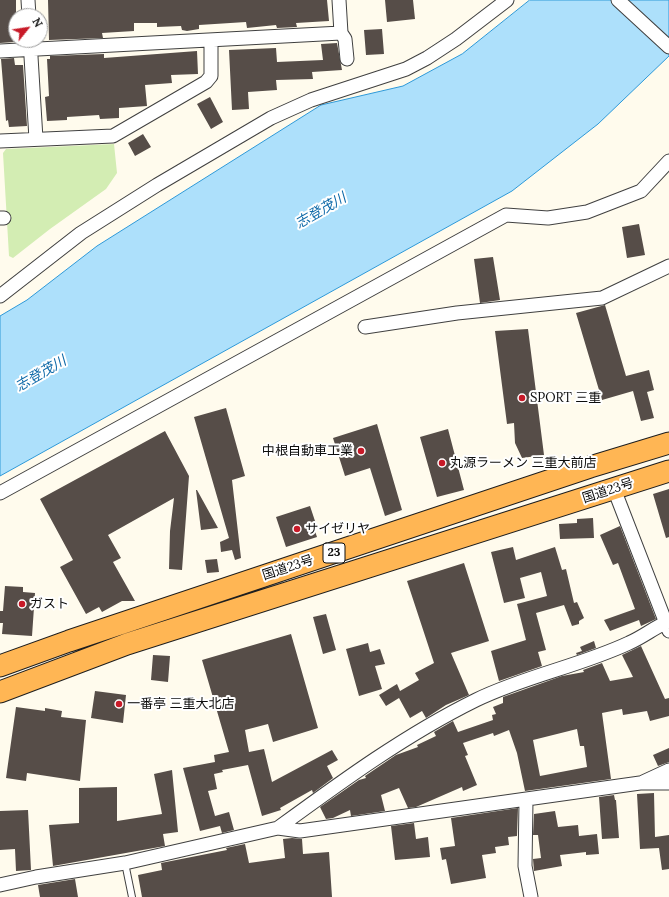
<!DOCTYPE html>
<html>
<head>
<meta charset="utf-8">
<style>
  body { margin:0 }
  #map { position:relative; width:669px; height:897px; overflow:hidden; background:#fffbed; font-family:Lora,serif }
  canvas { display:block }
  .north { position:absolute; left:8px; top:8px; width:40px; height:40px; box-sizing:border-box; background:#fff; border:1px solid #9e9e9e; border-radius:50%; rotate:60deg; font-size:11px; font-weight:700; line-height:16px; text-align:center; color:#0d0d0d }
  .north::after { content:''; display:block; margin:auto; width:14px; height:18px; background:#c81a28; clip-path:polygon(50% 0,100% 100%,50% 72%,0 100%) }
</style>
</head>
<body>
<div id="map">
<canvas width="669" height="897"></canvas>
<div class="north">N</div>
</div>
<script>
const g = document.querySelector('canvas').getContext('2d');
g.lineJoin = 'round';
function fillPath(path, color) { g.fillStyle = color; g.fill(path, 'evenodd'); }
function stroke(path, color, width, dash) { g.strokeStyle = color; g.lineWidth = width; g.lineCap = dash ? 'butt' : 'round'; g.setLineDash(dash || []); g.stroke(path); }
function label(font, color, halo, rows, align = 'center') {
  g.font = font + ' Lora,"Noto Sans JP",serif'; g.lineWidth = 4; g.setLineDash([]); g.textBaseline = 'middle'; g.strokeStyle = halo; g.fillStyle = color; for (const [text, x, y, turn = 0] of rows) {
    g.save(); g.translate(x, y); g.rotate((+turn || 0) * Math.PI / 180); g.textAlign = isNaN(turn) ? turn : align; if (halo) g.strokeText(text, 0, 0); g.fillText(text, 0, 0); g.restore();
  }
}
fillPath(new Path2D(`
  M 114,144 L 117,173 L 106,189 L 50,229 L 13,258 L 9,256 L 3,153 L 6,149 Z`), '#d3edb3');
const water = new Path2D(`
  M 530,0 L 669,0 L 669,56 L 598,124 L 512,191 L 0,476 L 0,316 L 27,300 L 97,246 L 321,105 L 403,86 L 462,54 Z`);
fillPath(water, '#ade0fb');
stroke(water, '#2e99d8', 1);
fillPath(new Path2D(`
  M 0,0 L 16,0 L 16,39 L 13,40 L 14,42 L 0,43 Z
  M 48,0 L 327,0 L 329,21 L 296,23 L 297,27 L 277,28 L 276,25 L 247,28 L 246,22 L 199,25 L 199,29 L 187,31 L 182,30 L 181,26 L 157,27 L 157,23 L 134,23 L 134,31 L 102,33 L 103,38 L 49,40 Z
  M 385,0 L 413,0 L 415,19 L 387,22 Z
  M 382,29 L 384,54 L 366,55 L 364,30 Z
  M 337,43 L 342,70 L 312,72 L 313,79 L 276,80 L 277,90 L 248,92 L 249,109 L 232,110 L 229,50 L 276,48 L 277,62 L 323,60 L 321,44 Z
  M 197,51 L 198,74 L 171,75 L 172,83 L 145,85 L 147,106 L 119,108 L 119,118 L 100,119 L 99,115 L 67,117 L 67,120 L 47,121 L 45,97 L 49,96 L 47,59 L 50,59 L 50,56 L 104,54 L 104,58 Z
  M 14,58 L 15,65 L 23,65 L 27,126 L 9,127 L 8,120 L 6,121 L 1,59 Z
  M 210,97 L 223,122 L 211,129 L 197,104 Z
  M 143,134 L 151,147 L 135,156 L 128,143 Z
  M 639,224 L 645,255 L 627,258 L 622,227 Z
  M 493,257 L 500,300 L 480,303 L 474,259 Z
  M 605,305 L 626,376 L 649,370 L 654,390 L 647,392 L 654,418 L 641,421 L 633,391 L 602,400 L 576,313 Z
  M 528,329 L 544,455 L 522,458 L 515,443 L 514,423 L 507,424 L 495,331 Z
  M 226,408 L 245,476 L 232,480 L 241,558 L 235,560 L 232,550 L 221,552 L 220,542 L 229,538 L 194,417 Z
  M 377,424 L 402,510 L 385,516 L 370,468 L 345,476 L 333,438 Z
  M 448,429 L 464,490 L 437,497 L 420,437 Z
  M 165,431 L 189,476 L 182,570 L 169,569 L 170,531 L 174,498 L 108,535 L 121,558 L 113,562 L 135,601 L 122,601 L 102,612 L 99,607 L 86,614 L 60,567 L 73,560 L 40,499 Z
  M 669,489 L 669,537 L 666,538 L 653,494 Z
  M 196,490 L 197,490 L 218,528 L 201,530 Z
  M 310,506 L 316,524 L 313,525 L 317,537 L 286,547 L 276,517 Z
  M 593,518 L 594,538 L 560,539 L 559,524 L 577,523 L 577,519 Z
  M 620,526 L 656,619 L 641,626 L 639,620 L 610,631 L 604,620 L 635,609 L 618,563 L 613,565 L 600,535 Z
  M 513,547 L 516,560 L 555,547 L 562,570 L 566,569 L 574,603 L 577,602 L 584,618 L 579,621 L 579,624 L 572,626 L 564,605 L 536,613 L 546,650 L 538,652 L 542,666 L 499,681 L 491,651 L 526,640 L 517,604 L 547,596 L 541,572 L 520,578 L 525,598 L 504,603 L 491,552 Z
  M 217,559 L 219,572 L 207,573 L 205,560 Z
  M 464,563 L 489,641 L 451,653 L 469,695 L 446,705 L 426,718 L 422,711 L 410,718 L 399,698 L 386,706 L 379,695 L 397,684 L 400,691 L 419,680 L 415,673 L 434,663 L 407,581 Z
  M 5,586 L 23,587 L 23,592 L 35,593 L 32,636 L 2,634 L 3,623 L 0,623 L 0,611 L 3,611 Z
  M 326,614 L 336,650 L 323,654 L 313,617 Z
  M 291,634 L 318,728 L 273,742 L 268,724 L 245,730 L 249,752 L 264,749 L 272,782 L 332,750 L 338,760 L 327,766 L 333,778 L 313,793 L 312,790 L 280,808 L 281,810 L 262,816 L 248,765 L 222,770 L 223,772 L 214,774 L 217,789 L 208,791 L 215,816 L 229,812 L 234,830 L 222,833 L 220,826 L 200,831 L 183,768 L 215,762 L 214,755 L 229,752 L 202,660 Z
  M 594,641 L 596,648 L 577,655 L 576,653 L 582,651 L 580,647 Z
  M 368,643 L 370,652 L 380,649 L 385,664 L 375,666 L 382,689 L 359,696 L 346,649 Z
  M 641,646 L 665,699 L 669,698 L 669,716 L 650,721 L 647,711 L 623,715 L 622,709 L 602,713 L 611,779 L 525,791 L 517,753 L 509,730 L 494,736 L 493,733 L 463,743 L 468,755 L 465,756 L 477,785 L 463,791 L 462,787 L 416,807 L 408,808 L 399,788 L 381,795 L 385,811 L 351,816 L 350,810 L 333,818 L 326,819 L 320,807 L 359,780 L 366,778 L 365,776 L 396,755 L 418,747 L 417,745 L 436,736 L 434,732 L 453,721 L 458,732 L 493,720 L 492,715 L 496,714 L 493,707 L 503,703 L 503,697 L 562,676 L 584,672 L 583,670 L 602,663 L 610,681 L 633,677 L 622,655 ZM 577,729 L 580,746 L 584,746 L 587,767 L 540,776 L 533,740 Z
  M 153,655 L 170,656 L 168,682 L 151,680 Z
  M 95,691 L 126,695 L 123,723 L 91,718 Z
  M 16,707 L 45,711 L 45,708 L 62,711 L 61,717 L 86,720 L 80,781 L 27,773 L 26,781 L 6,778 Z
  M 669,748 L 669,762 L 658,766 L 653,755 Z
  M 172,770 L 178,832 L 163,834 L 165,846 L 53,866 L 49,825 L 79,823 L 79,788 L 117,787 L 117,821 L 162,814 L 154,774 Z
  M 654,793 L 655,837 L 669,835 L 669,869 L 662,870 L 659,848 L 640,849 L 637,794 Z
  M 614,795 L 615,800 L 616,800 L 619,838 L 602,839 L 599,797 Z
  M 518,808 L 517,836 L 508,837 L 509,845 L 495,847 L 496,853 L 482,855 L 486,878 L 451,884 L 446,859 L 442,860 L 440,848 L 455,846 L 451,818 Z
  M 28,810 L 31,870 L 16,871 L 15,849 L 0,850 L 0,811 Z
  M 555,811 L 558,827 L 578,825 L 579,836 L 597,834 L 599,854 L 586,855 L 586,852 L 560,855 L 562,866 L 534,871 L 533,859 L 541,858 L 538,835 L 533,835 L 534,814 Z
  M 414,823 L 416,839 L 428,837 L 430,857 L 395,860 L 391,826 Z
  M 292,838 L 302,839 L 303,854 L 329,852 L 332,897 L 142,897 L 138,875 L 162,870 L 161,863 L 227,850 L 226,848 L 245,844 L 249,863 L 285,858 L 283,839 Z
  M 75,879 L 78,897 L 40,897 L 38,885 Z`), '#564d48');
const service = new Path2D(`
  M 125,863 L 132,897`);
const minor = new Path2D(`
  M 28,0 L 29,16
  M 339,0 L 341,33 L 345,39 L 347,59
  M 618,0 L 669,47
  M 30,40 L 36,139
  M 0,51 L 341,33
  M 0,141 L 113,136 L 206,82 L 211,76 L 211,40
  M 0,218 L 4,218
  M 0,296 L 81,233 L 157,185 L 271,118 L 311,100 L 406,69 L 427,58 L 456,39 L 507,0
  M 365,327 L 457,313 L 602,298 L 669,266
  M 614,489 L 669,631
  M 0,493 L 506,215 L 548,218 L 587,212 L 641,191 L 669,161
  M 643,782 L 669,770
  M 526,801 L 525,866 L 531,897
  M 278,828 C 341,782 405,735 476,700 C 525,676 580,666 629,643 C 643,637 655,627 669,621
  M 0,885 L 36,877 L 125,863 L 278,828 L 300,831 L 640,783 L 669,783`);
const trunk = new Path2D(`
  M 0,666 L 69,641 L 590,467 L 669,443
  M 0,692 L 127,644 L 669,471`);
stroke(service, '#404040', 8);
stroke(minor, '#404040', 15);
stroke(trunk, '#1e1e1e', 23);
stroke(service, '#fff', 6);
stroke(minor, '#fff', 13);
stroke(trunk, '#ffb654', 21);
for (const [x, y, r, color] of [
  [522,398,4,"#c81a28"],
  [361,451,4,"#c81a28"],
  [442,463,4,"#c81a28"],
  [297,529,4,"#c81a28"],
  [22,604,4,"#c81a28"],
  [119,704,4,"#c81a28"]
]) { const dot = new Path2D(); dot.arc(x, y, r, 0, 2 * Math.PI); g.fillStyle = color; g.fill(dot); stroke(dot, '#fff', 1.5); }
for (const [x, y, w] of [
  [334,553,22]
]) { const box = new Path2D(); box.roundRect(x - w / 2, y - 10, w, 20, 3); g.fillStyle = '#fff'; g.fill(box); stroke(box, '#0d0d0d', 1); }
label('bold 12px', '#0d0d0d', null, [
  ["23",334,553]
]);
label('13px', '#0d0d0d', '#fff', [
  ["SPORT 三重",530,398],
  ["中根自動車工業",353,451,"right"],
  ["丸源ラーメン 三重大前店",450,463],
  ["サイゼリヤ",305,529],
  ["ガスト",30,604],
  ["一番亭 三重大北店",127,704]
], 'left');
label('13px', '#0d0d0d', '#fff', [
  ["国道23号",608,491,-18],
  ["国道23号",288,568,-18]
]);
label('italic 14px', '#0d69a8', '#fff', [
  ["志登茂川",321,211,-30],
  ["志登茂川",41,374,-30]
]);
</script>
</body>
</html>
